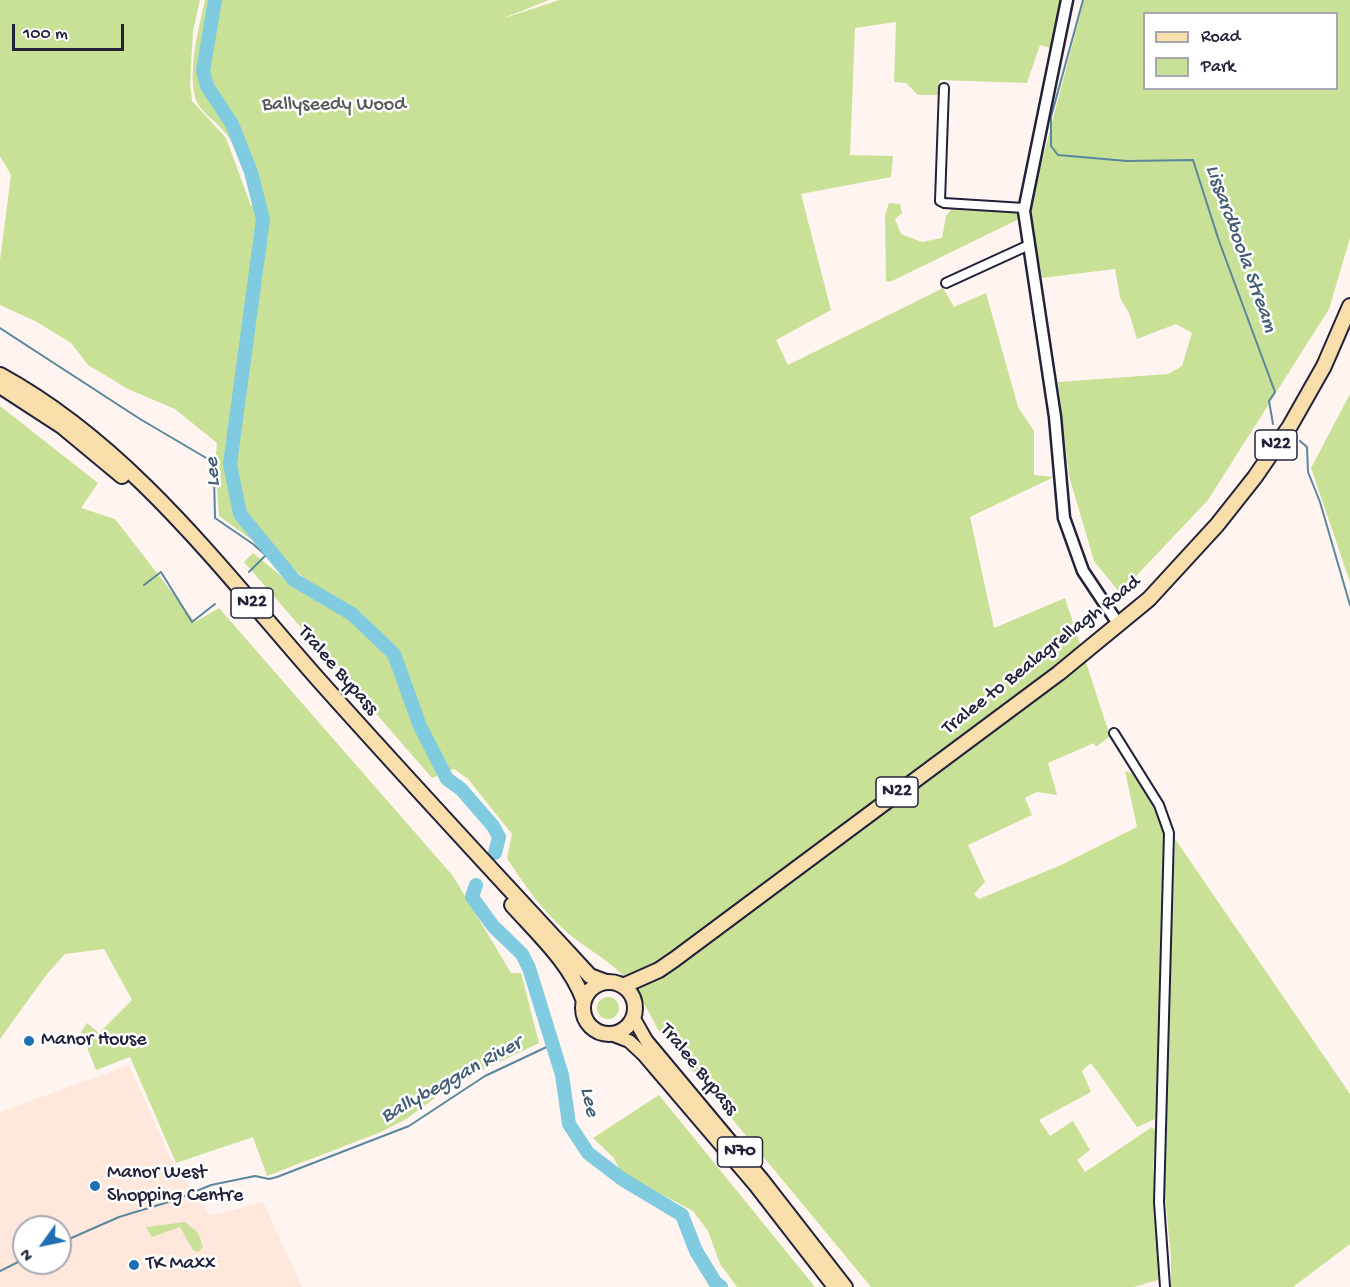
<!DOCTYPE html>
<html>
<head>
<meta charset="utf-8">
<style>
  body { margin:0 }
  #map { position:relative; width:1350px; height:1287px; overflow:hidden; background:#fff4ef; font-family:"Gochi Hand",sans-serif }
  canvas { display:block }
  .legend { position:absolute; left:1143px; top:12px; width:195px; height:78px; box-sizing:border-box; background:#fff; border:2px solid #a7a7b1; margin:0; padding:8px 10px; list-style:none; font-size:18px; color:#22223b }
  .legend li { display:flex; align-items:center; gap:12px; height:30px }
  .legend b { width:30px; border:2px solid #a7a7b1 }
  .north { position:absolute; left:12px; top:1215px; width:60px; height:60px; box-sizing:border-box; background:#fff; border:2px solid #a7a7b1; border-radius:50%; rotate:237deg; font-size:16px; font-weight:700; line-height:24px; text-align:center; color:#22223b }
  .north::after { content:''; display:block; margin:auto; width:21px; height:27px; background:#1f6fb2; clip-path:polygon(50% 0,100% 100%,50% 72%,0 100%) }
  .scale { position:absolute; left:12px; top:24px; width:112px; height:27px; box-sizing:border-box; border:3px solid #22223b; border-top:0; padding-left:8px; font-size:18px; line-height:21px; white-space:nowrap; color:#22223b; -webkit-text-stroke:4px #fff; paint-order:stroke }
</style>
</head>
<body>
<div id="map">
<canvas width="1350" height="1287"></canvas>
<ul class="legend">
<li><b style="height:8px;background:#f8deab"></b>Road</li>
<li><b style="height:16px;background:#c8e197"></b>Park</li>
</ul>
<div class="north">N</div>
<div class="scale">100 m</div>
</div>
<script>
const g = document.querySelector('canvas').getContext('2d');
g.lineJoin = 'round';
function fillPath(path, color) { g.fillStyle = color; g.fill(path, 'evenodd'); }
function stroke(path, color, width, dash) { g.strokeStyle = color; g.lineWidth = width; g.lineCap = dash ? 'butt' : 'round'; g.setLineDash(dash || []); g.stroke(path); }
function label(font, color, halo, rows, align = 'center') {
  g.font = font + ' "Gochi Hand",sans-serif'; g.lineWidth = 5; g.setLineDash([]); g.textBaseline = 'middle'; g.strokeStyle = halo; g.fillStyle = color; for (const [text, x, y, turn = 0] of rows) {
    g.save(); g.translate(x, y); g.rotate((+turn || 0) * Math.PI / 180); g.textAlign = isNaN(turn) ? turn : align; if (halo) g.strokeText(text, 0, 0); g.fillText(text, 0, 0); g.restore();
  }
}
fillPath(new Path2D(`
  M 129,1065 L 170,1157 L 210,1216 L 263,1202 L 302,1287 L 0,1287 L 0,1112 ZM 24,1227 L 60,1227 L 60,1263 L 24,1263 Z`), '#ffe7dc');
fillPath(new Path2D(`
  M 0,0 L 200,0 L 193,31 L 190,83 L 192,101 L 226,138 L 251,206 L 255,204 C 247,182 241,155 227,135 C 218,122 199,112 195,97 C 188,69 199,27 205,0 L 549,0 L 499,20 L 559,0 L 1060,0 L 1054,49 L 1040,45 L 1027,83 L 940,80 L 938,95 L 918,95 L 906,83 L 894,82 L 896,22 L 855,28 L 850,155 L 893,156 L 891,177 L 801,194 L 831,310 L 776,340 L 788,365 L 943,288 L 954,307 L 986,293 L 1018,407 L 1034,431 L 1034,475 L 1054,477 L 970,517 L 994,628 L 1065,598 L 1110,736 L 1096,747 L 1094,743 L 1048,763 L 1057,795 L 1037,792 L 1025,798 L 1032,815 L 968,845 L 985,882 L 974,894 L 979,899 L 1061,865 L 1137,827 L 1125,771 C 1144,774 1161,819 1166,836 L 1155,1119 L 1137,1127 L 1091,1063 L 1082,1071 L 1091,1092 L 1039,1120 L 1050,1136 L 1073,1121 L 1090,1150 L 1077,1160 L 1085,1172 L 1152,1127 L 1157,1132 L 1153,1166 L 1159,1253 L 1158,1280 L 1134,1287 L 871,1287 L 657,1028 C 647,1007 632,982 614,967 C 597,953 578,943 562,928 C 541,908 522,882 507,858 L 512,834 L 468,779 L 454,769 L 432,778 L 244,562 L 253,553 L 292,585 L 302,576 L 219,516 L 215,464 L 217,443 L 175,409 L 128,389 L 88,365 L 71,343 L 37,322 L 0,305 L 0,260 L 11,175 L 0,156 Z
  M 1084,0 L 1350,0 L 1350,238 L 1329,309 L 1208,500 L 1120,593 L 1094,561 L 1069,476 L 1058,382 L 1168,374 L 1182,366 L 1192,333 L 1176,324 L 1137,339 L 1129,313 L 1120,298 L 1115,269 L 1042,278 L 1029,211 ZM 1144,14 L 1336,14 L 1336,88 L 1144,88 Z
  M 889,203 L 900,204 L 902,213 L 895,219 L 901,234 L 922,242 L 942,238 L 946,216 L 954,206 L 1010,208 L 1018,213 L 1019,219 L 890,282 L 886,281 L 885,216 Z
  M 1350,394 L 1350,582 L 1311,468 Z
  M 0,406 L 98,483 L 81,508 L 115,519 L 195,622 L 219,608 L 453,876 L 511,973 L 521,973 L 539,1043 L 456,1083 L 406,1119 L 381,1132 L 267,1176 L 253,1137 L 176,1163 L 130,1057 L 96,1070 L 81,1032 L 87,1023 L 99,1033 L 132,1000 L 104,949 L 65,954 L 47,974 L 0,1039 Z
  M 1175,839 L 1350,1094 L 1350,1244 L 1293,1287 L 1171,1287 L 1171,1257 L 1163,1176 Z
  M597 1008a11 11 0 1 1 22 0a11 11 0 1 1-22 0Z
  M 659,1095 L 815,1287 L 737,1287 L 720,1264 L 708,1231 L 693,1211 L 621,1173 L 614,1158 L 593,1138 Z
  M 185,1222 L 198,1233 L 203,1247 L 198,1252 L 193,1250 L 180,1227 L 152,1237 L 146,1227 Z`), '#c8e197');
stroke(new Path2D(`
  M 1083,0 L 1051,117 L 1051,146 L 1058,155 L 1127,161 L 1193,160 L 1219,241 L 1275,392 L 1269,401 L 1273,424
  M 0,328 L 140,419 L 208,459 L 214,476 L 215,518 L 253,544 L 294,580
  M 1300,441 L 1307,447 L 1308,472 L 1320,502 L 1350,605
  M 249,572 L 265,556
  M 144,585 L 161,572 L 192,622 L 215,604
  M 60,1243 L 119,1217 L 175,1200 L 211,1185 L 255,1176 L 269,1179 L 277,1177 L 409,1126 L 485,1076 L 553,1044
  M 0,1271 L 24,1259`), '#5a879e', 2);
stroke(new Path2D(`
  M 215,0 L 203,71 L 207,86 L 232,124 L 251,172 L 263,219 L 230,464 L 240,514 L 294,580 L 352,614 L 394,654 L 420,726 L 447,779 L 461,789 L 493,826 L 499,837 L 495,853
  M 476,885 L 472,897 L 493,926 L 522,954 L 529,968 L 562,1075 L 569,1124 L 588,1153 L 622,1179 L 682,1215 L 696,1251 L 715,1282 L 721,1287`), '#80cbe0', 14);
const street = new Path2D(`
  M 944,88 L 940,201 L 944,203 L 1024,208
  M 946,283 L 1029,245
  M 1114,733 L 1159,805 L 1169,833 L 1159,1202 L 1165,1287`);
const secondary = new Path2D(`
  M 1067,0 L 1024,211 L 1055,417 L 1064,518 L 1083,571 L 1119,625`);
const primary = new Path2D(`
  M 633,1017 L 646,1040 L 762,1179 L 846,1287
  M 611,1034 L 629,1041 L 644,1055 L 755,1185 L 834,1287`);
const highway = new Path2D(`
  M 0,375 C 130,446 221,569 317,678 C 407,779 499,878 590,976 L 606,982
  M 0,386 L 63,427 L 122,476
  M 512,905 C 539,935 570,963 584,1001
  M583 1008a26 26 0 1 1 52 0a26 26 0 1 1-52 0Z
  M 623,986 L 659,970 L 675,959 L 1059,673 L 1149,599 L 1217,525 L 1255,477 L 1290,426 L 1324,366 L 1350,306`);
stroke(street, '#22223b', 12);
stroke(secondary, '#22223b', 15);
stroke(primary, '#22223b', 16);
stroke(highway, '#22223b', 18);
stroke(street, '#fff', 8);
stroke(secondary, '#fff', 10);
stroke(primary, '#f8deab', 12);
stroke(highway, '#f8deab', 14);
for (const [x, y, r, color] of [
  [29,1041,6,"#1f6fb2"],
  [95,1186,6,"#1f6fb2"],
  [134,1265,6,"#1f6fb2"]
]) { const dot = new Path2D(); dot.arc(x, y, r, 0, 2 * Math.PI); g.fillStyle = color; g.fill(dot); stroke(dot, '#fff', 2); }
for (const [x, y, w] of [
  [1276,445,42],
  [252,603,42],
  [897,792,42],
  [740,1152,45]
]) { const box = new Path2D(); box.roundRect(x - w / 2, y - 15, w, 30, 4.5); g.fillStyle = '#fff'; g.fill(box); stroke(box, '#22223b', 1.5); }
label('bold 18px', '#22223b', null, [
  ["N22",1276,445],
  ["N22",252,603],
  ["N22",897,792],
  ["N70",740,1152]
]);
label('20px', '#545b57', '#fff', [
  ["Ballyseedy Wood",334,106]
]);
label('20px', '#22223b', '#fff', [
  ["Tralee to Bealagrellagh Road",1042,656,-38],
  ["Tralee Bypass",337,671,49],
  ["Tralee Bypass",698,1070,51]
]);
label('20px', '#22223b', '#fff', [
  ["Manor House",41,1041],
  ["Manor West",107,1174],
  ["Shopping Centre",107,1197],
  ["TK Maxx",146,1265]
], 'left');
label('italic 21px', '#435d75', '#fff', [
  ["Lissardboola Stream",1240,249,70],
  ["Lee",214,472,-94],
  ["Ballybeggan River",452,1081,-29],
  ["Lee",588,1102,78]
]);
</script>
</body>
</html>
